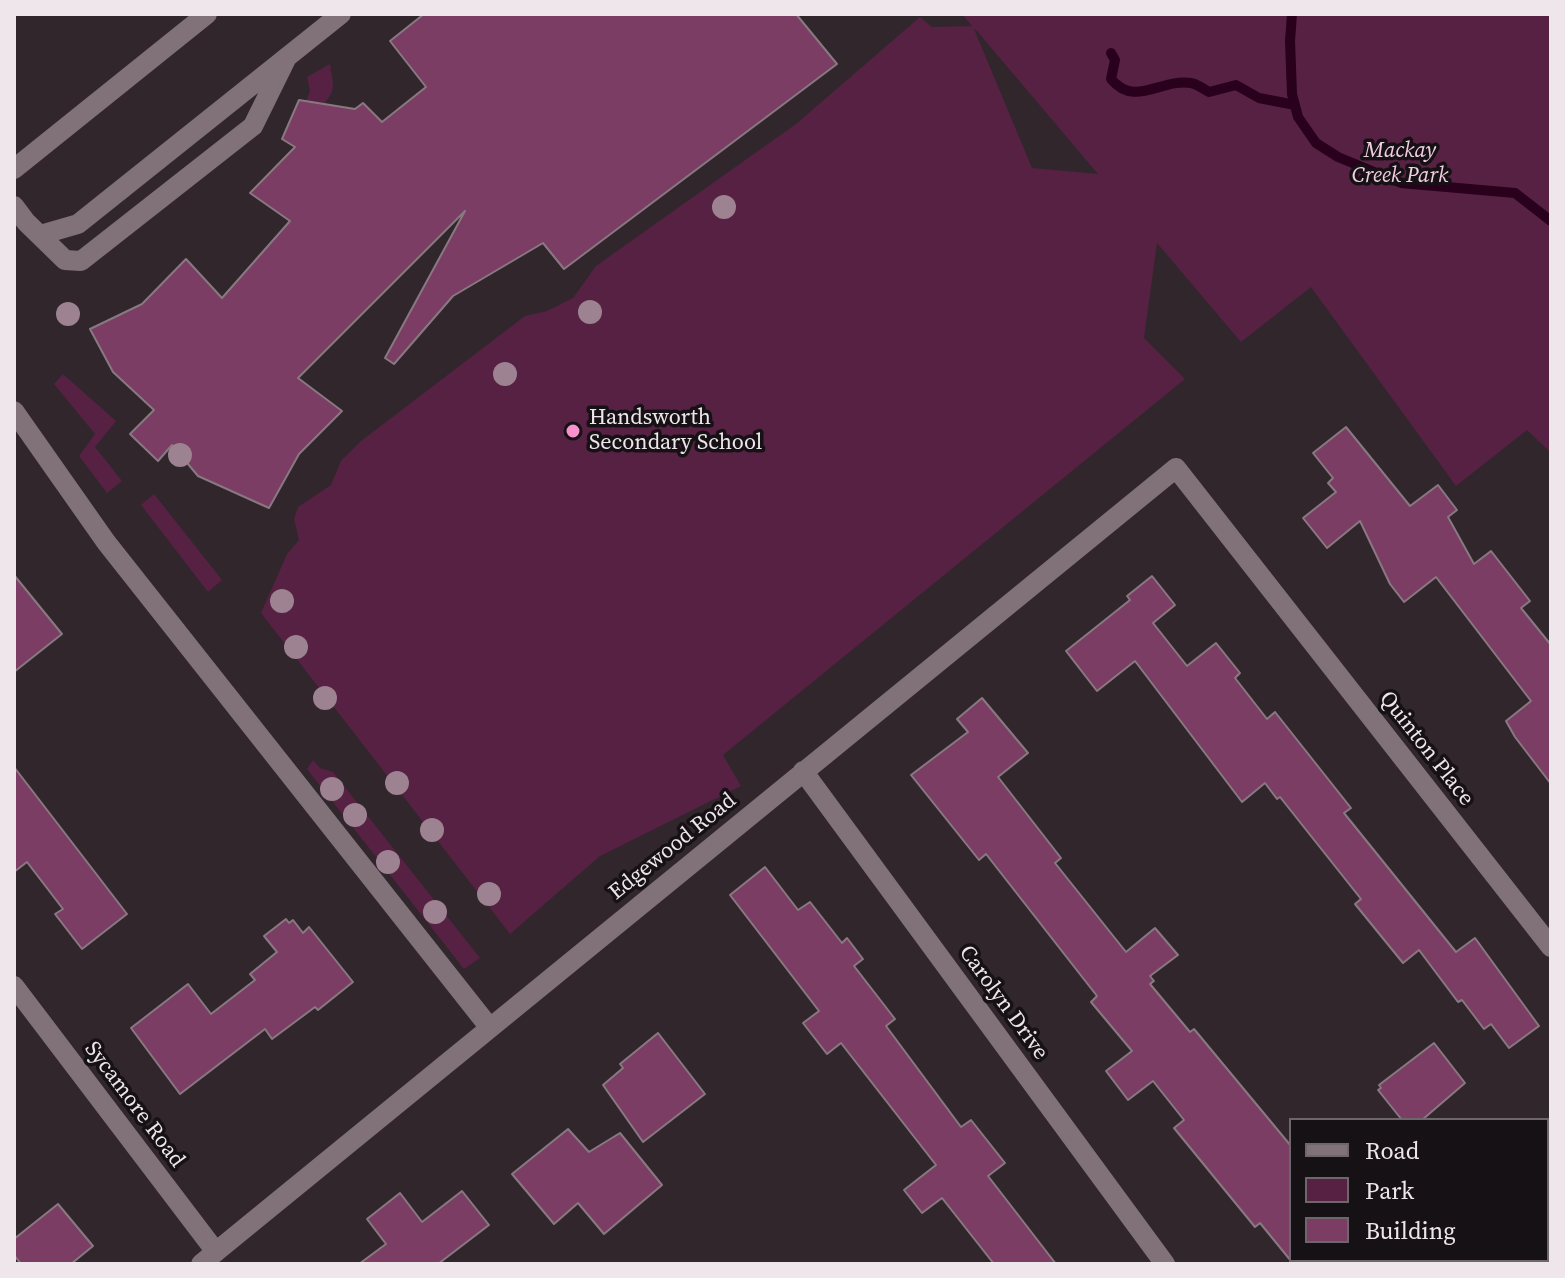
<!DOCTYPE html>
<html>
<head>
<meta charset="utf-8">
<style>
  body { margin:0 }
  #map { position:relative; width:1565px; height:1278px; overflow:hidden; background:#32262d; font-family:"Source Serif 4",serif }
  canvas { display:block }
  .frame { position:absolute; inset:0; border:16px solid #efe6eb; pointer-events:none }
  .legend { position:absolute; left:1289px; top:1118px; width:260px; height:144px; box-sizing:border-box; background:#161114; border:2px solid #6d666a; margin:0; padding:10px 14px; list-style:none; font-size:24px; color:#efe6eb }
  .legend li { display:flex; align-items:center; gap:16px; height:40px }
  .legend b { width:40px; border:2px solid #6d666a }
</style>
</head>
<body>
<div id="map">
<canvas width="1565" height="1278"></canvas>
<div class="frame"></div>
<ul class="legend">
<li><b style="height:10px;background:#81727a"></b>Road</li>
<li><b style="height:22px;background:#562142"></b>Park</li>
<li><b style="height:22px;background:#7b3d63"></b>Building</li>
</ul>
</div>
<script>
const g = document.querySelector('canvas').getContext('2d');
g.lineJoin = 'round';
function fillPath(path, color) { g.fillStyle = color; g.fill(path, 'evenodd'); }
function stroke(path, color, width, dash) { g.strokeStyle = color; g.lineWidth = width; g.lineCap = dash ? 'butt' : 'round'; g.setLineDash(dash || []); g.stroke(path); }
function label(font, color, halo, rows, align = 'center') {
  g.font = font + ' "Source Serif 4",serif'; g.lineWidth = 7; g.setLineDash([]); g.textBaseline = 'middle'; g.strokeStyle = halo; g.fillStyle = color; for (const [text, x, y, turn = 0] of rows) {
    g.save(); g.translate(x, y); g.rotate((+turn || 0) * Math.PI / 180); g.textAlign = isNaN(turn) ? turn : align; if (halo) g.strokeText(text, 0, 0); g.fillText(text, 0, 0); g.restore();
  }
}
fillPath(new Path2D(`
  M 962,14 L 1551,14 L 1551,453 L 1527,430 L 1456,486 L 1311,287 L 1241,342 L 1157,243 L 1144,338 L 1185,379 L 723,755 L 741,786 L 600,856 L 510,934 L 261,613 L 287,554 L 299,540 L 294,519 L 298,507 L 331,485 L 341,461 L 361,441 L 525,316 L 547,311 L 573,298 L 596,266 L 796,124 L 920,17 L 932,27 L 972,26 ZM 974,29 L 977,31 L 1098,174 L 1032,168 Z
  M 330,64 C 332,84 338,87 324,104 L 306,101 L 310,91 L 307,77 Z
  M 63,374 L 116,421 L 95,447 L 122,481 L 107,493 L 79,456 L 95,434 L 54,384 Z
  M 154,494 L 222,580 L 208,592 L 141,505 Z
  M 313,760 L 320,768 L 333,772 L 480,958 L 464,969 L 307,769 Z`), '#562142');
stroke(new Path2D(`
  M 1292,14 L 1290,41 L 1292,94 L 1298,117 L 1316,143 L 1338,157 L 1401,183 L 1515,193 L 1551,221
  M 1111,53 L 1115,60 L 1111,79 C 1135,108 1161,78 1191,83 C 1197,84 1204,89 1209,92 L 1236,85 L 1259,98 L 1295,105`), '#2a011d', 10);
const building = new Path2D(`
  M 424,14 L 796,14 L 837,64 L 564,269 L 543,243 L 453,296 L 394,364 L 385,358 L 465,211 L 298,378 L 342,411 L 299,454 L 269,508 L 198,476 L 172,445 L 158,461 L 130,434 L 154,410 L 113,372 L 90,329 L 142,304 L 186,259 L 222,298 L 290,221 L 250,193 L 295,147 L 282,139 L 299,100 L 355,109 L 363,103 L 382,122 L 426,87 L 390,41 Z
  M 1346,427 L 1410,506 L 1438,485 L 1457,510 L 1448,517 L 1474,564 L 1491,551 L 1530,601 L 1521,608 L 1551,645 L 1551,784 L 1515,737 L 1506,721 L 1531,701 L 1436,577 L 1404,602 L 1390,584 L 1360,521 L 1327,548 L 1303,518 L 1336,492 L 1328,483 L 1333,478 L 1313,453 Z
  M 14,575 L 62,634 L 14,672 Z
  M 1152,576 L 1175,605 L 1153,623 L 1187,666 L 1216,643 L 1240,673 L 1235,678 L 1267,719 L 1275,712 L 1351,808 L 1344,813 L 1456,952 L 1475,938 L 1539,1026 L 1509,1048 L 1491,1024 L 1484,1029 L 1462,1000 L 1458,1002 L 1419,950 L 1403,963 L 1355,904 L 1361,899 L 1280,797 L 1277,799 L 1265,783 L 1242,802 L 1135,661 L 1097,691 L 1066,651 L 1130,600 L 1127,596 Z
  M 982,698 L 1028,753 L 998,777 L 1061,858 L 1055,863 L 1126,952 L 1155,928 L 1178,955 L 1150,976 L 1154,981 L 1150,984 L 1190,1032 L 1194,1029 L 1291,1146 L 1291,1261 L 1260,1223 L 1255,1227 L 1174,1128 L 1184,1120 L 1153,1081 L 1128,1100 L 1106,1071 L 1132,1051 L 1091,1002 L 1097,996 L 986,854 L 979,860 L 911,775 L 968,732 L 957,719 Z
  M 14,767 L 127,914 L 82,949 L 55,914 L 63,909 L 27,862 L 14,872 Z
  M 765,867 L 798,910 L 810,902 L 842,943 L 847,938 L 863,959 L 854,966 L 895,1019 L 886,1026 L 961,1127 L 971,1120 L 1005,1163 L 988,1176 L 1056,1264 L 994,1264 L 942,1198 L 922,1213 L 904,1190 L 936,1165 L 841,1043 L 827,1054 L 803,1023 L 819,1011 L 730,895 Z
  M 286,919 L 289,923 L 293,920 L 303,933 L 309,927 L 353,982 L 318,1010 L 315,1007 L 272,1039 L 265,1029 L 180,1094 L 131,1028 L 188,984 L 211,1014 L 255,980 L 250,974 L 277,952 L 264,936 Z
  M 658,1033 L 705,1094 L 643,1142 L 603,1085 L 623,1068 L 620,1064 Z
  M 1434,1043 L 1465,1083 L 1422,1120 L 1402,1120 L 1378,1090 L 1381,1088 L 1379,1085 Z
  M 568,1129 L 589,1152 L 620,1133 L 662,1185 L 604,1234 L 578,1203 L 554,1224 L 512,1174 Z
  M 462,1191 L 489,1225 L 438,1264 L 359,1264 L 386,1244 L 367,1219 L 400,1193 L 422,1222 Z
  M 58,1204 L 93,1246 L 71,1264 L 21,1264 L 14,1255 L 14,1239 Z`);
fillPath(building, '#7b3d63');
stroke(building, '#887981', 2);
stroke(new Path2D(`
  M 14,169 L 207,14
  M 14,206 L 26,222 L 65,260 L 81,261 L 253,126 L 287,57
  M 40,235 L 78,224 L 341,14
  M 14,411 L 106,542 L 490,1028
  M 803,771 L 1165,1264
  M 14,986 L 216,1252
  M 1547,1152 L 1551,1148
  M 201,1264 L 1176,468 L 1551,947
  M 1401,1264 L 1407,1260`), '#81727a', 20);
g.fillStyle = '#9d8291';
for (const [x, y] of [
  [724,207],
  [590,312],
  [68,314],
  [505,374],
  [180,455],
  [282,601],
  [296,647],
  [325,698],
  [397,783],
  [332,789],
  [355,815],
  [432,830],
  [388,862],
  [489,894],
  [435,912]
]) { g.beginPath(); g.arc(x, y, 12, 0, 2 * Math.PI); g.fill(); }
for (const [x, y, r, color] of [
  [573,431,8,"#f790cd"]
]) { const dot = new Path2D(); dot.arc(x, y, r, 0, 2 * Math.PI); g.fillStyle = color; g.fill(dot); stroke(dot, '#161114', 3); }
label('italic 22px', '#f4cde2', '#161114', [
  ["Mackay",1400,151],
  ["Creek Park",1400,176]
]);
label('22px', '#efe6eb', '#161114', [
  ["Handsworth",589,418],
  ["Secondary School",589,443]
], 'left');
label('22px', '#efe6eb', '#161114', [
  ["Quinton Place",1426,749,52],
  ["Edgewood Road",673,847,-39],
  ["Carolyn Drive",1003,1003,54],
  ["Sycamore Road",134,1105,53]
]);
</script>
</body>
</html>
